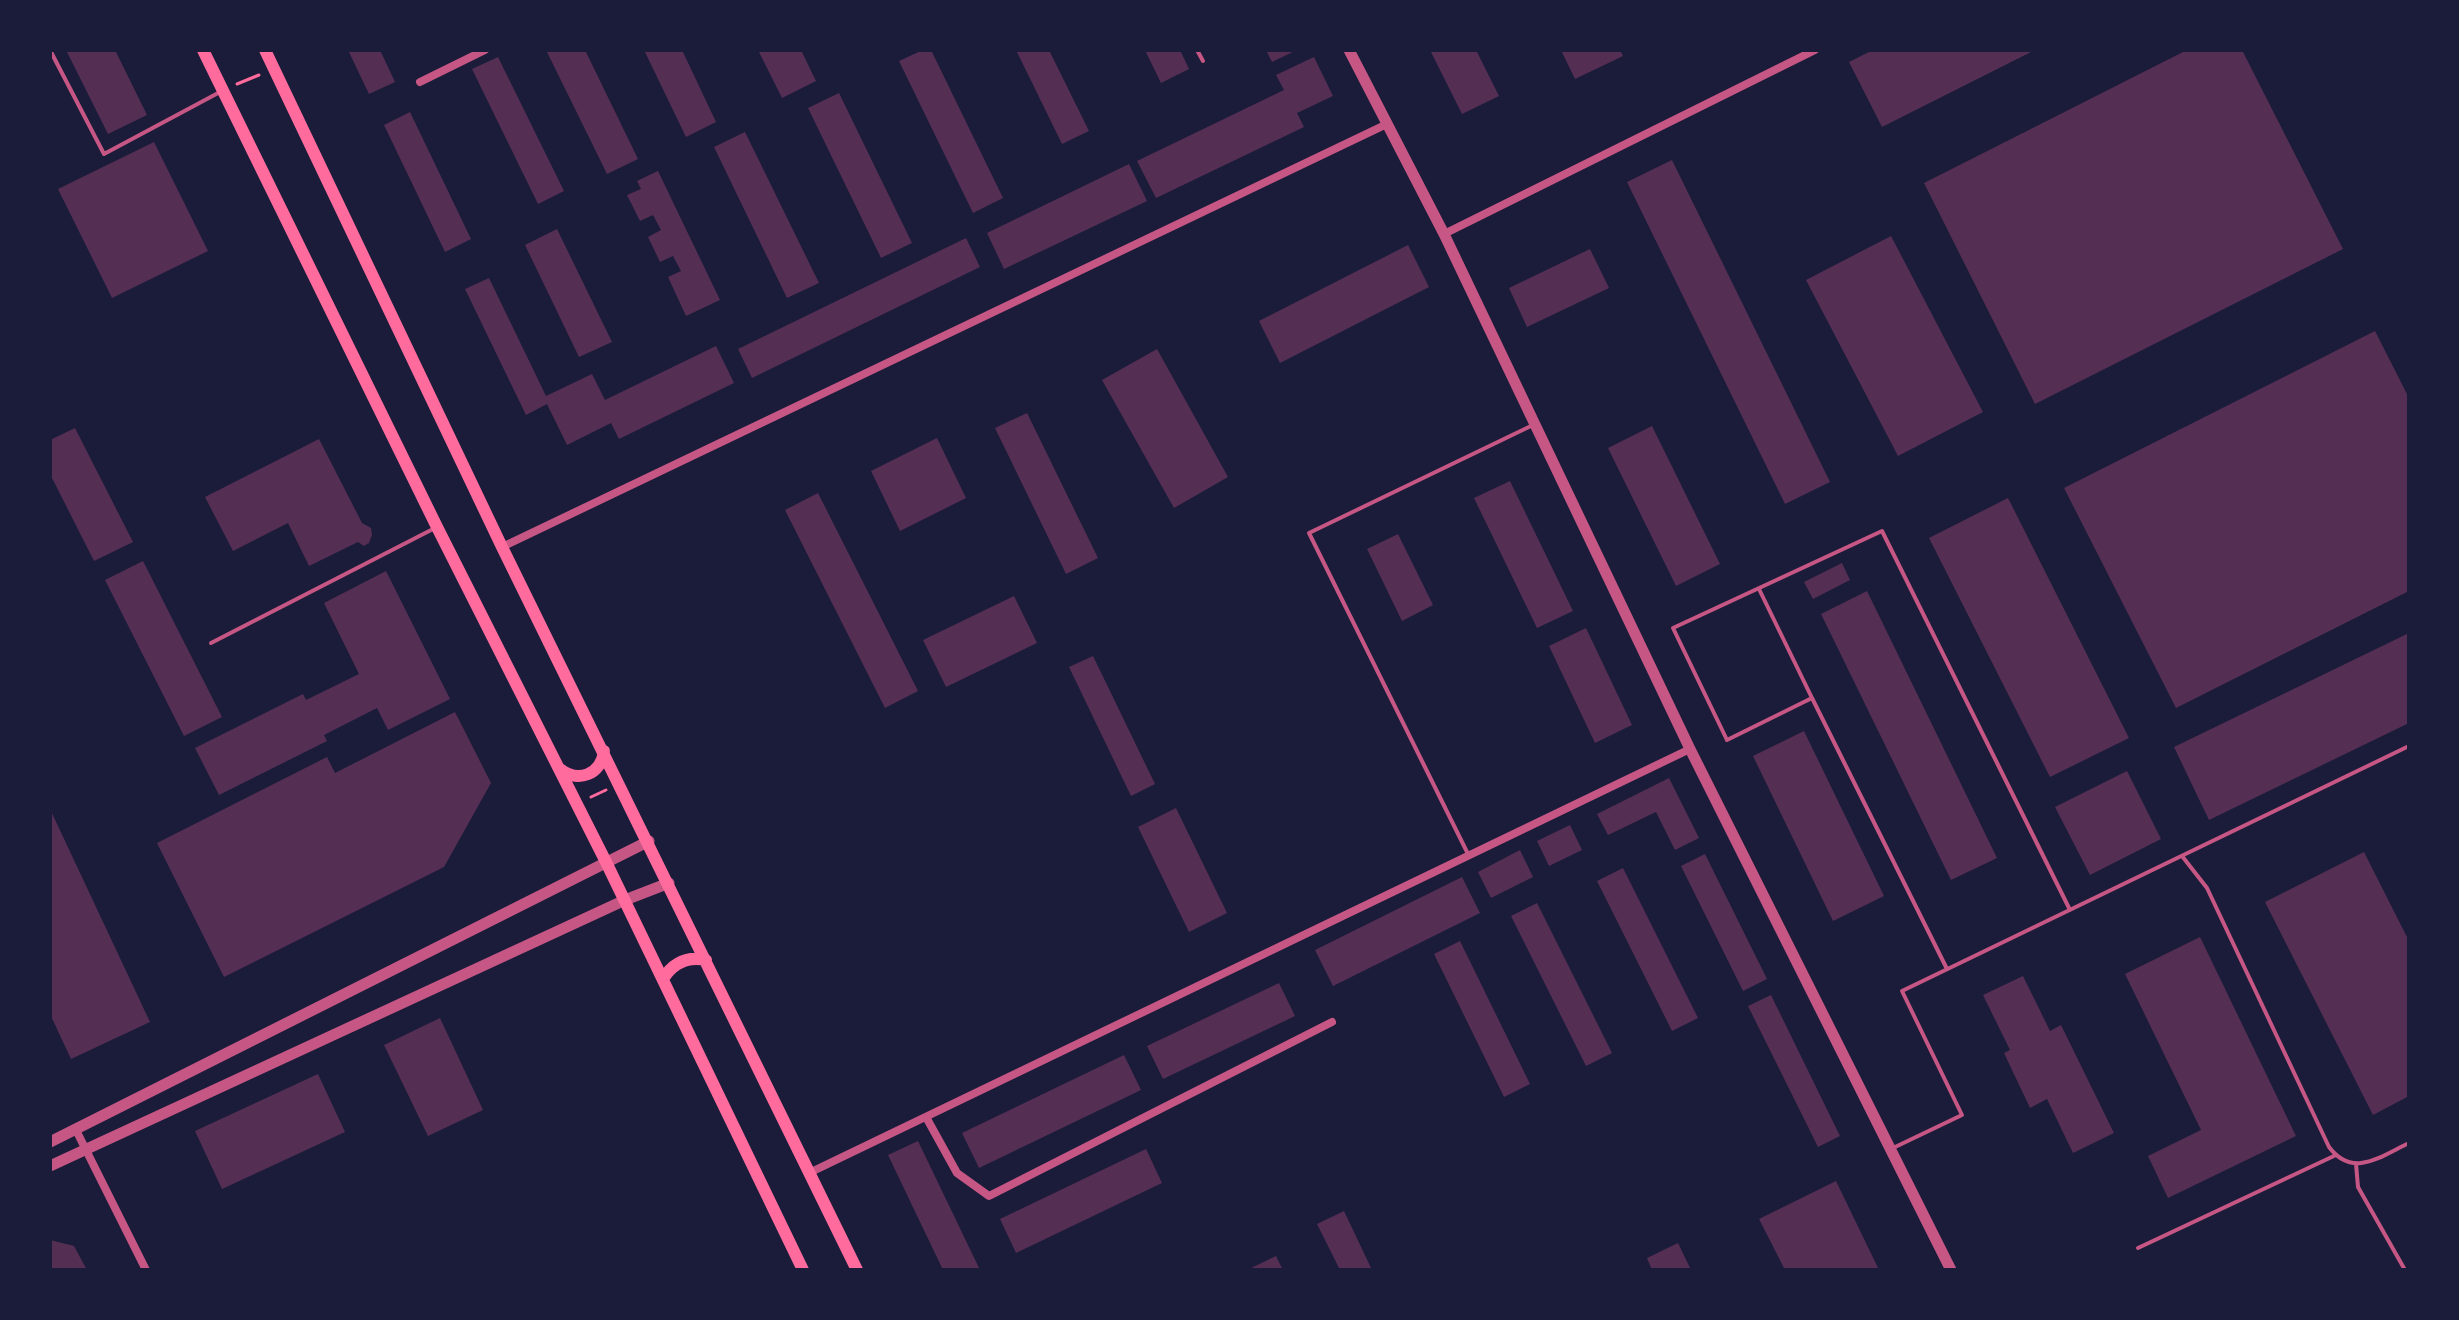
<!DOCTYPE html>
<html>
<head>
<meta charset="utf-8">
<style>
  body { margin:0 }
  #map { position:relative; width:2459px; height:1320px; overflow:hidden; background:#1b1b3a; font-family:"PT Serif",serif }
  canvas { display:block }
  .frame { position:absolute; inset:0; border:52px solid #1b1b3a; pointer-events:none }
</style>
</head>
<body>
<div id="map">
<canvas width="2459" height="1320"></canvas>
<div class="frame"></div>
</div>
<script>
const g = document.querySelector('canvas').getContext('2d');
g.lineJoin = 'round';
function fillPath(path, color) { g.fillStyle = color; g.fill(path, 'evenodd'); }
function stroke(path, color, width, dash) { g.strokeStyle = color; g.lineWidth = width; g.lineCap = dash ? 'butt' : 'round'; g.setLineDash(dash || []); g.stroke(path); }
fillPath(new Path2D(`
  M 66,50 L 115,50 L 147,115 L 108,134 Z
  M 348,50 L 380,50 L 395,82 L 369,94 Z
  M 546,50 L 585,50 L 638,159 L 607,174 Z
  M 644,50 L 682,50 L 716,122 L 686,137 Z
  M 758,50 L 801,50 L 816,81 L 782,98 Z
  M 923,50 L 931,50 L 1003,198 L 973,213 L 899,61 Z
  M 1016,50 L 1049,50 L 1089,131 L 1062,144 Z
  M 1145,50 L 1180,50 L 1189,69 L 1161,83 Z
  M 1266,50 L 1297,50 L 1272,62 Z
  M 1430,50 L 1476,50 L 1499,96 L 1462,114 Z
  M 1561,50 L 1620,50 L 1623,56 L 1575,79 Z
  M 1873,50 L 2035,50 L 1882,127 L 1849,62 Z
  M 2187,50 L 2242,50 L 2343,249 L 2035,404 L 1924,183 Z
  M 498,57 L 564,191 L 538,204 L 472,69 Z
  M 1314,57 L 1333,96 L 1297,113 L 1304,127 L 1156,198 L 1137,161 L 1284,90 L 1276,75 Z
  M 839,93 L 912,243 L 881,258 L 808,108 Z
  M 410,112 L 471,239 L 445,252 L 384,125 Z
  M 745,132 L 819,283 L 787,298 L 714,147 Z
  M 154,142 L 208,251 L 112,298 L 58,189 Z
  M 1672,160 L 1830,482 L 1785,504 L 1627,182 Z
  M 1129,164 L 1147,201 L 1004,269 L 987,233 Z
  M 658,171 L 720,300 L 686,316 L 668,277 L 681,271 L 673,256 L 660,262 L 648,237 L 661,230 L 653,215 L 640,221 L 627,195 L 641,189 L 637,181 Z
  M 557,229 L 612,342 L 579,357 L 525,245 Z
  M 1891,236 L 1983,412 L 1898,456 L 1806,280 Z
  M 966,238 L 980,267 L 752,378 L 738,349 Z
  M 1408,245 L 1429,287 L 1280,363 L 1259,321 Z
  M 1590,249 L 1609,288 L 1527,327 L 1509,288 Z
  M 489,278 L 546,396 L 592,374 L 605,400 L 716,346 L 734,383 L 619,439 L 611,423 L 567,445 L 547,404 L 526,415 L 465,289 Z
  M 2375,331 L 2409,398 L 2409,591 L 2176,708 L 2064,488 Z
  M 1157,349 L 1228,477 L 1174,508 L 1102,380 Z
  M 1027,413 L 1098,558 L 1066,574 L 995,428 Z
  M 1652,426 L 1720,564 L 1676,586 L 1608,448 Z
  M 75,428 L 133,542 L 94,561 L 50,474 L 50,440 Z
  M 937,438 L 966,498 L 900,531 L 871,471 Z
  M 319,439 L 362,523 L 371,528 L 372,535 L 369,543 L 364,546 L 358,542 L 309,566 L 288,523 L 233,551 L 205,497 Z
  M 1510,481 L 1573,611 L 1537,628 L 1474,498 Z
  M 818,493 L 918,691 L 885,708 L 785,510 Z
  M 2008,498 L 2129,738 L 2050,777 L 1929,538 Z
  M 1398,534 L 1433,605 L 1402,621 L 1367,549 Z
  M 143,561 L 222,717 L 184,736 L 105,580 Z
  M 1842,563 L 1850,580 L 1813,599 L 1804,582 Z
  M 386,571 L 450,699 L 388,730 L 377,708 L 324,735 L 327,741 L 219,795 L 195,748 L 303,694 L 306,700 L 359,674 L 324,603 Z
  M 1867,591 L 1997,858 L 1951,880 L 1821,614 Z
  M 1014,596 L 1037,643 L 946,687 L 923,640 Z
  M 1586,628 L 1632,725 L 1595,743 L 1549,646 Z
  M 2409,633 L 2409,723 L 2209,820 L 2174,747 Z
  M 1093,656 L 1155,784 L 1131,796 L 1069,667 Z
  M 455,712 L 491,783 L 444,867 L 224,977 L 157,843 L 327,757 L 335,773 Z
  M 1804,731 L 1884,896 L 1833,921 L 1753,756 Z
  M 2127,771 L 2161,839 L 2090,875 L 2055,807 Z
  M 1669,778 L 1699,838 L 1675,850 L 1656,812 L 1608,835 L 1597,814 Z
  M 1176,808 L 1227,913 L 1189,932 L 1138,827 Z
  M 50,809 L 150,1022 L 71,1059 L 50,1014 Z
  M 1570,825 L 1582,850 L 1549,866 L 1537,841 Z
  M 1520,850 L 1533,877 L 1491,898 L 1478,872 Z
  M 2364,852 L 2409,941 L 2409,1096 L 2373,1115 L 2265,902 Z
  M 1705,854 L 1767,979 L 1743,991 L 1681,866 Z
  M 1623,868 L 1698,1018 L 1672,1031 L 1597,881 Z
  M 1462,877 L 1480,913 L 1333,986 L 1315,950 Z
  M 1537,903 L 1612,1053 L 1586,1066 L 1511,916 Z
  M 2200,937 L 2296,1136 L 2168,1198 L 2148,1156 L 2201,1130 L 2125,974 Z
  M 1460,941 L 1530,1084 L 1504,1097 L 1434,954 Z
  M 2023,976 L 2050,1031 L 2061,1025 L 2114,1133 L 2073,1153 L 2047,1099 L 2030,1108 L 2004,1053 L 2010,1050 L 1983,995 Z
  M 1279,983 L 1295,1016 L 1163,1079 L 1147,1046 Z
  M 1771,995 L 1840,1136 L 1818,1147 L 1748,1006 Z
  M 440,1018 L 483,1110 L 428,1136 L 384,1045 Z
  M 1124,1055 L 1141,1090 L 979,1168 L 962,1133 Z
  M 318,1074 L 345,1132 L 222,1189 L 195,1131 Z
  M 918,1141 L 980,1270 L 943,1270 L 888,1155 Z
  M 1146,1149 L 1162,1183 L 1016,1253 L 1000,1219 Z
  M 1836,1181 L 1879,1270 L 1785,1270 L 1759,1219 Z
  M 1344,1211 L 1372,1270 L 1340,1270 L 1317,1224 Z
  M 50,1240 L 74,1246 L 87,1270 L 50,1270 Z
  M 1678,1243 L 1691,1270 L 1652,1270 L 1647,1258 Z
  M 1276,1256 L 1283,1270 L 1247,1270 Z`), '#542f53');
stroke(new Path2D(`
  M 237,84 L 259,75
  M 591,797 L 606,790`), '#ff6b9d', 3);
stroke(new Path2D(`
  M 50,50 L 104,154 L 220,92
  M 1197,50 L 1203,61
  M 1759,589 L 1812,698 L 1727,740 L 1673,628 L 1882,531 L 2070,910
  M 211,643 L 435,528
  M 1812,698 L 1947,969
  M 1468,854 L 1309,533 L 1533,425
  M 2182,856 L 2207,888 L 2329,1147 C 2353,1179 2381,1156 2409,1143
  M 1893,1148 L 1962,1115 L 1902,991 L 2409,746
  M 2356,1164 L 2358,1187 L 2405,1270
  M 2138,1248 L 2336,1155`), '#c65784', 4);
stroke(new Path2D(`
  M 420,82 L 485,50
  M 1444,234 L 1815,50
  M 502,547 L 1387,124
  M 926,1117 L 957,1173 L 989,1196 L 1332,1022
  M 76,1130 L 146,1270
  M 809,1173 L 1690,749`), '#c65784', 8);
stroke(new Path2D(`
  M 1349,50 L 1444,234 L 1690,749 L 1951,1270
  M 50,1142 L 649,841
  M 50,1166 L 625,900 L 669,883`), '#c65784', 11);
stroke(new Path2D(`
  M 203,50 L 437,527 L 606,862 L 803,1270
  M 265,50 L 502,547 L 857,1270
  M 560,769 C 578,783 601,775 604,751
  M 663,979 C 673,963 687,956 706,960`), '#ff6b9d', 12);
</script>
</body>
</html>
